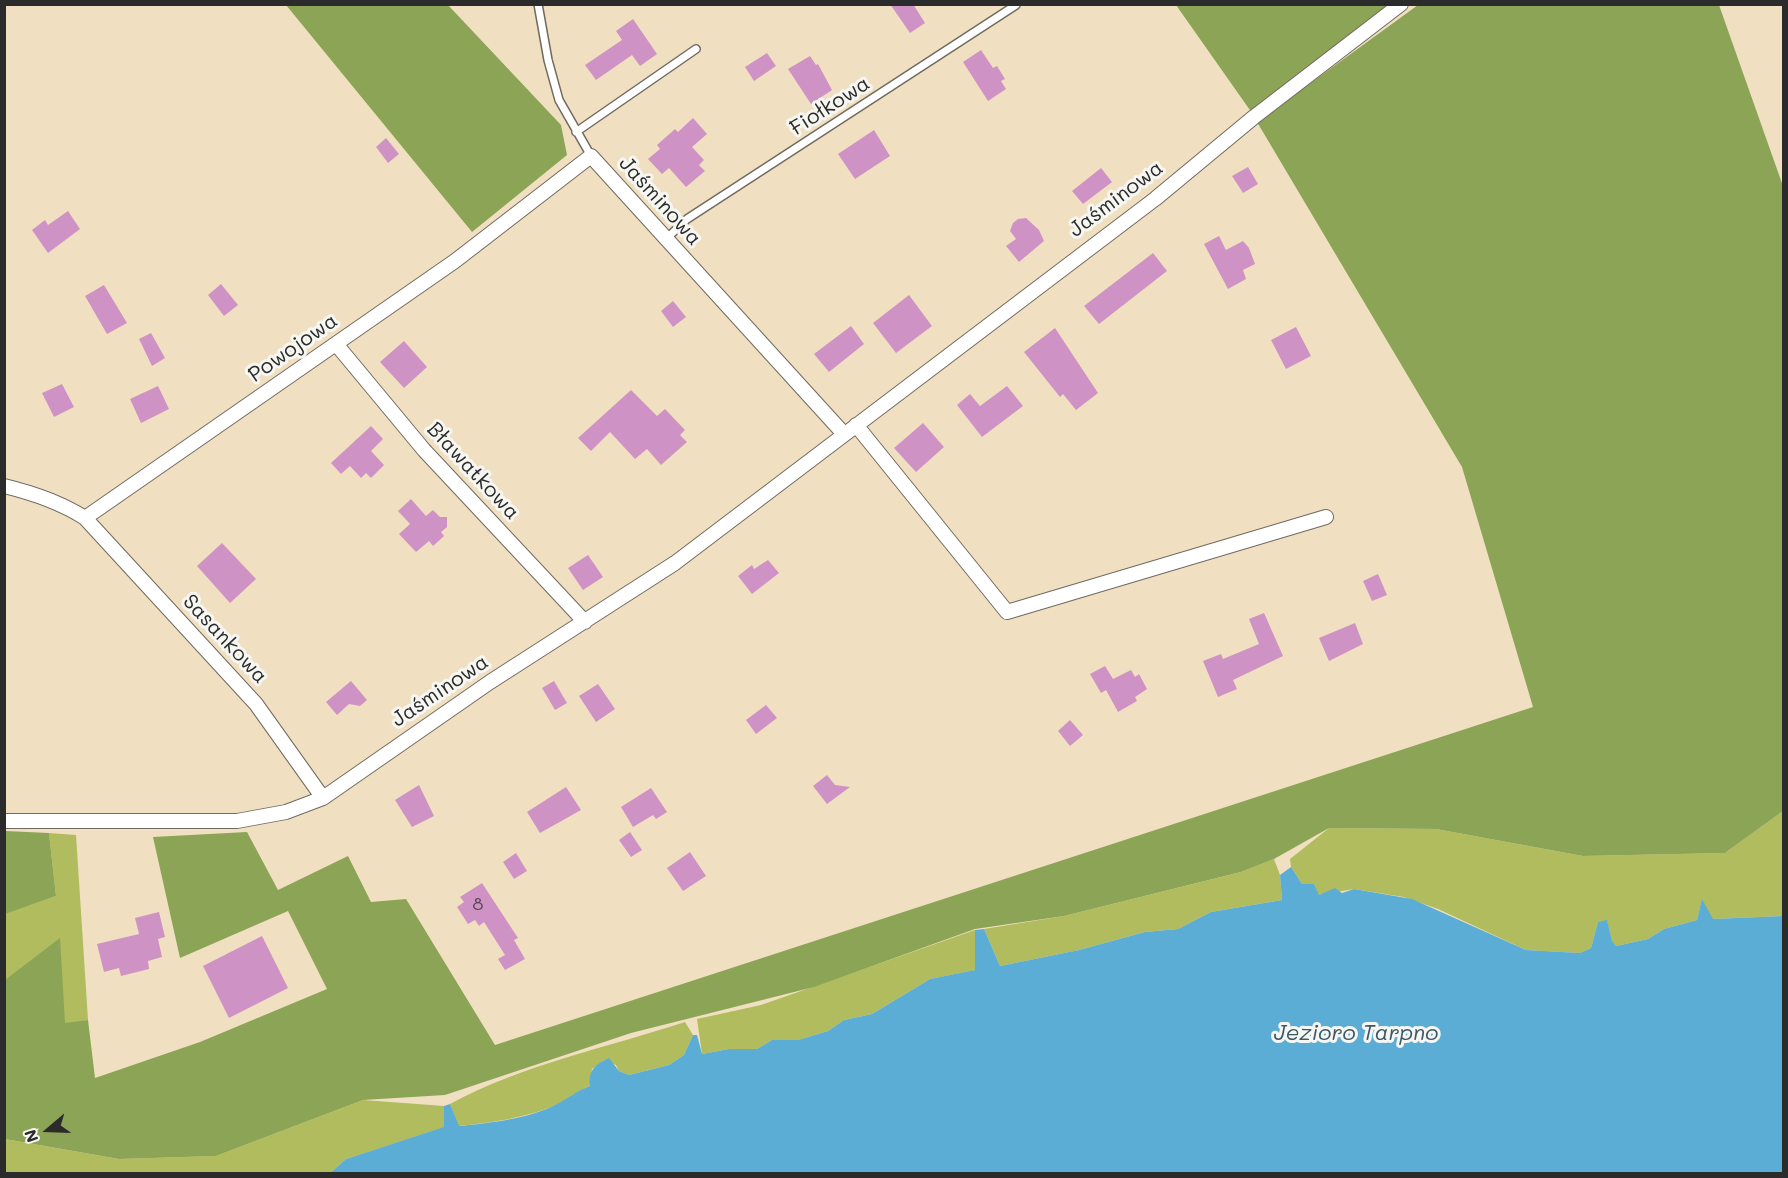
<!DOCTYPE html>
<html>
<head>
<meta charset="utf-8">
<style>
  body { margin:0 }
  #map { position:relative; width:1788px; height:1178px; overflow:hidden; background:#f0e0c1; font-family:Mali,sans-serif }
  canvas { display:block }
  .frame { position:absolute; inset:0; border:6px solid #2b2b2b; pointer-events:none }
  .north { position:absolute; left:18px; top:1100px; width:60px; height:60px; -webkit-text-stroke:4px #f6f6f2; paint-order:stroke; rotate:251deg; font-size:16px; font-weight:700; line-height:24px; text-align:center; color:#2b2b2b }
  .north::after { content:''; display:block; margin:auto; width:21px; height:27px; background:#2b2b2b; clip-path:polygon(50% 0,100% 100%,50% 72%,0 100%) }
</style>
</head>
<body>
<div id="map">
<canvas width="1788" height="1178"></canvas>
<div class="frame"></div>
<div class="north">N</div>
</div>
<script>
const g = document.querySelector('canvas').getContext('2d');
g.lineJoin = 'round';
function fillPath(path, color) { g.fillStyle = color; g.fill(path, 'evenodd'); }
function stroke(path, color, width, dash) { g.strokeStyle = color; g.lineWidth = width; g.lineCap = dash ? 'butt' : 'round'; g.setLineDash(dash || []); g.stroke(path); }
function label(font, color, halo, rows, align = 'center') {
  g.font = font + ' Mali,sans-serif'; g.lineWidth = 6; g.setLineDash([]); g.textBaseline = 'middle'; g.strokeStyle = halo; g.fillStyle = color; for (const [text, x, y, turn = 0] of rows) {
    g.save(); g.translate(x, y); g.rotate((+turn || 0) * Math.PI / 180); g.textAlign = isNaN(turn) ? turn : align; if (halo) g.strokeText(text, 0, 0); g.fillText(text, 0, 0); g.restore();
  }
}
fillPath(new Path2D(`
  M 1783,811 L 1783,916 L 1712,919 L 1702,900 L 1697,920 L 1664,929 L 1648,939 L 1616,946 L 1612,942 L 1607,921 L 1598,922 L 1591,948 L 1580,953 L 1526,950 L 1438,909 L 1404,897 L 1354,889 L 1318,895 L 1314,884 L 1302,884 L 1291,867 L 1290,859 L 1329,828 L 1436,829 L 1583,856 L 1725,853 Z
  M 49,833 L 76,835 L 88,1020 L 65,1024 L 7,979 L 5,980 L 4,914 L 56,896 Z
  M 1274,859 L 1280,875 L 1282,900 L 1211,912 L 1178,929 L 1145,932 L 1079,950 L 1000,966 L 984,929 L 1064,916 L 1189,885 L 1241,872 Z
  M 975,930 L 976,970 L 930,979 L 872,1014 L 844,1020 L 828,1031 L 798,1040 L 772,1040 L 757,1049 L 729,1049 L 702,1054 L 697,1019 L 761,1005 Z
  M 685,1022 L 693,1035 L 684,1055 L 669,1065 L 629,1075 L 619,1071 L 616,1065 L 604,1060 L 592,1069 L 590,1086 C 576,1091 567,1100 554,1106 C 524,1118 490,1123 458,1126 L 450,1104 C 524,1064 606,1048 685,1022 Z
  M 363,1100 L 444,1106 L 445,1127 L 346,1159 L 330,1173 L 5,1174 L 5,1139 L 119,1159 L 216,1156 Z`), '#b0bc5e');
fillPath(new Path2D(`
  M 286,5 L 448,5 L 561,125 L 567,155 L 472,232 Z
  M 1176,5 L 1391,5 L 1252,113 Z
  M 1418,5 L 1719,5 L 1784,189 L 1783,811 L 1725,853 L 1583,856 L 1436,829 L 1329,828 L 1274,859 L 1241,872 L 1064,916 L 975,929 L 814,987 L 631,1033 L 445,1095 L 363,1100 L 216,1156 L 119,1159 L 5,1139 L 5,980 L 60,938 L 65,1023 L 88,1020 L 95,1078 L 200,1042 L 327,989 L 288,911 L 180,958 L 153,837 L 247,832 L 278,890 L 348,856 L 371,902 L 406,899 L 495,1045 L 1533,707 L 1462,467 L 1257,122 Z
  M 5,831 L 49,833 L 56,896 L 5,914 Z`), '#8ca455');
fillPath(new Path2D(`
  M 1291,867 L 1302,884 L 1314,884 L 1319,895 L 1335,888 L 1342,893 L 1354,889 L 1412,899 L 1526,950 L 1580,953 L 1591,948 L 1598,922 L 1607,920 L 1612,941 L 1616,946 L 1648,939 L 1664,929 L 1697,920 L 1702,899 L 1713,919 L 1783,916 L 1783,1173 L 330,1173 L 346,1159 L 444,1127 L 444,1106 L 450,1104 L 459,1126 C 489,1123 529,1119 557,1104 C 569,1098 576,1091 590,1086 C 588,1071 595,1064 609,1058 L 619,1071 L 629,1075 L 669,1065 L 684,1055 L 693,1035 L 697,1035 L 702,1054 L 729,1049 L 757,1049 L 772,1040 L 798,1040 L 828,1031 L 844,1020 L 872,1014 L 930,979 L 975,970 L 975,930 L 984,929 L 1000,966 L 1079,950 L 1145,932 L 1178,929 L 1211,912 L 1282,900 L 1280,875 Z`), '#5badd6');
fillPath(new Path2D(`
  M 890,4 L 913,4 L 925,23 L 910,33 Z
  M 633,19 L 657,54 L 640,66 L 632,55 L 596,80 L 585,65 L 622,40 L 616,31 Z
  M 981,50 L 993,68 L 997,66 L 1005,79 L 1001,81 L 1006,89 L 988,101 L 963,62 Z
  M 767,53 L 776,66 L 754,81 L 745,67 Z
  M 810,56 L 816,65 L 818,64 L 832,90 L 811,104 L 788,69 Z
  M 693,118 L 707,134 L 692,147 L 704,160 L 699,165 L 705,171 L 686,187 L 669,168 L 662,174 L 648,159 L 660,149 L 657,145 L 675,129 L 678,132 Z
  M 874,130 L 890,156 L 855,179 L 838,154 Z
  M 386,138 L 399,154 L 388,163 L 376,147 Z
  M 1248,167 L 1258,184 L 1243,193 L 1232,176 Z
  M 1101,168 L 1112,182 L 1083,204 L 1072,191 Z
  M 68,211 L 80,229 L 48,253 L 32,230 L 45,220 L 48,225 Z
  M 1026,218 L 1039,230 L 1044,241 L 1019,262 L 1006,246 L 1016,239 L 1010,231 L 1013,223 L 1018,219 Z
  M 1219,236 L 1226,250 L 1243,241 L 1249,248 L 1255,264 L 1243,270 L 1246,279 L 1228,289 L 1204,244 Z
  M 1153,253 L 1167,271 L 1099,324 L 1084,306 Z
  M 221,284 L 238,305 L 224,316 L 208,295 Z
  M 104,285 L 127,323 L 107,334 L 85,296 Z
  M 909,295 L 932,326 L 896,353 L 873,323 Z
  M 673,301 L 686,317 L 673,327 L 661,311 Z
  M 851,326 L 864,344 L 829,372 L 814,354 Z
  M 1296,327 L 1311,356 L 1286,369 L 1271,340 Z
  M 1055,328 L 1098,393 L 1076,410 L 1063,394 L 1060,397 L 1024,352 Z
  M 151,333 L 165,358 L 152,366 L 139,339 Z
  M 404,341 L 427,367 L 404,388 L 380,362 Z
  M 62,384 L 74,407 L 54,417 L 42,393 Z
  M 158,386 L 169,409 L 141,423 L 130,399 Z
  M 1007,386 L 1023,406 L 982,437 L 957,405 L 970,394 L 980,406 Z
  M 631,390 L 657,416 L 665,409 L 685,430 L 680,435 L 687,442 L 661,465 L 647,449 L 635,459 L 610,432 L 591,451 L 578,438 Z
  M 923,423 L 944,447 L 916,472 L 894,448 Z
  M 371,426 L 383,439 L 371,451 L 384,465 L 371,478 L 366,473 L 361,478 L 350,466 L 341,474 L 331,463 Z
  M 411,499 L 426,516 L 433,510 L 440,517 L 447,517 L 447,527 L 441,532 L 444,536 L 433,546 L 429,541 L 416,552 L 399,534 L 410,524 L 398,511 Z
  M 222,543 L 256,579 L 230,603 L 197,566 Z
  M 588,555 L 603,577 L 583,590 L 568,568 Z
  M 768,560 L 779,573 L 752,594 L 738,576 L 752,565 L 754,569 Z
  M 1378,574 L 1387,595 L 1372,601 L 1363,581 Z
  M 1264,613 L 1283,656 L 1233,680 L 1237,689 L 1218,697 L 1203,661 L 1221,654 L 1223,659 L 1259,644 L 1249,619 Z
  M 1355,623 L 1363,644 L 1329,661 L 1319,638 Z
  M 1105,666 L 1113,679 L 1131,670 L 1135,677 L 1139,674 L 1147,689 L 1135,697 L 1137,701 L 1118,712 L 1106,690 L 1101,693 L 1090,674 Z
  M 351,681 L 367,700 L 360,706 L 349,704 L 337,715 L 326,702 Z
  M 554,681 L 567,703 L 555,710 L 542,688 Z
  M 598,684 L 615,709 L 596,722 L 579,696 Z
  M 766,705 L 777,718 L 756,734 L 746,720 Z
  M 1070,720 L 1083,735 L 1070,746 L 1058,731 Z
  M 827,775 L 835,785 L 850,787 L 827,804 L 813,786 Z
  M 419,785 L 434,816 L 412,827 L 395,800 Z
  M 566,787 L 581,810 L 540,833 L 527,812 Z
  M 651,788 L 667,812 L 656,819 L 653,815 L 633,827 L 621,807 Z
  M 630,832 L 642,850 L 631,857 L 619,840 Z
  M 690,852 L 706,876 L 683,891 L 667,868 Z
  M 516,853 L 527,871 L 514,879 L 503,862 Z
  M 482,883 L 518,938 L 514,940 L 525,959 L 505,970 L 498,959 L 505,955 L 484,922 L 479,926 L 475,920 L 468,924 L 457,907 L 464,902 L 460,897 Z
  M 159,912 L 165,937 L 158,939 L 162,957 L 148,961 L 149,969 L 121,976 L 119,968 L 104,972 L 97,944 L 139,934 L 135,918 Z
  M 262,936 L 288,988 L 229,1018 L 203,966 Z`), '#ce93c4');
const service = new Path2D(`
  M 538,4 L 548,60 L 559,100 L 591,156
  M 576,132 L 696,49
  M 665,240 L 687,219 L 1016,5`);
const minor = new Path2D(`
  M 336,344 L 424,450 L 585,622
  M 856,425 L 1007,612 L 1326,517
  M 4,486 C 33,493 60,502 85,518 L 256,704 L 323,798
  M 85,518 L 455,261 L 591,156 L 844,434
  M 4,821 L 237,821 L 286,812 L 323,798 L 490,682 L 675,563 L 1155,199 L 1254,117 L 1401,4`);
stroke(service, '#706a60', 10);
stroke(minor, '#706a60', 16);
stroke(service, '#fff', 7);
stroke(minor, '#fff', 14);
label('18px', '#544551', null, [
  ["8",478,904]
]);
label('21px', '#2b2b2b', '#f6f6f2', [
  ["Fiołkowa",830,106,-33],
  ["Jaśminowa",1116,199,-37],
  ["Jaśminowa",660,201,48],
  ["Powojowa",293,348,-35],
  ["Bławatkowa",473,471,47],
  ["Sasankowa",225,639,47],
  ["Jaśminowa",440,691,-34]
]);
label('italic 22px', '#3c5867', '#f6f6f2', [
  ["Jezioro Tarpno",1356,1033]
]);
</script>
</body>
</html>
